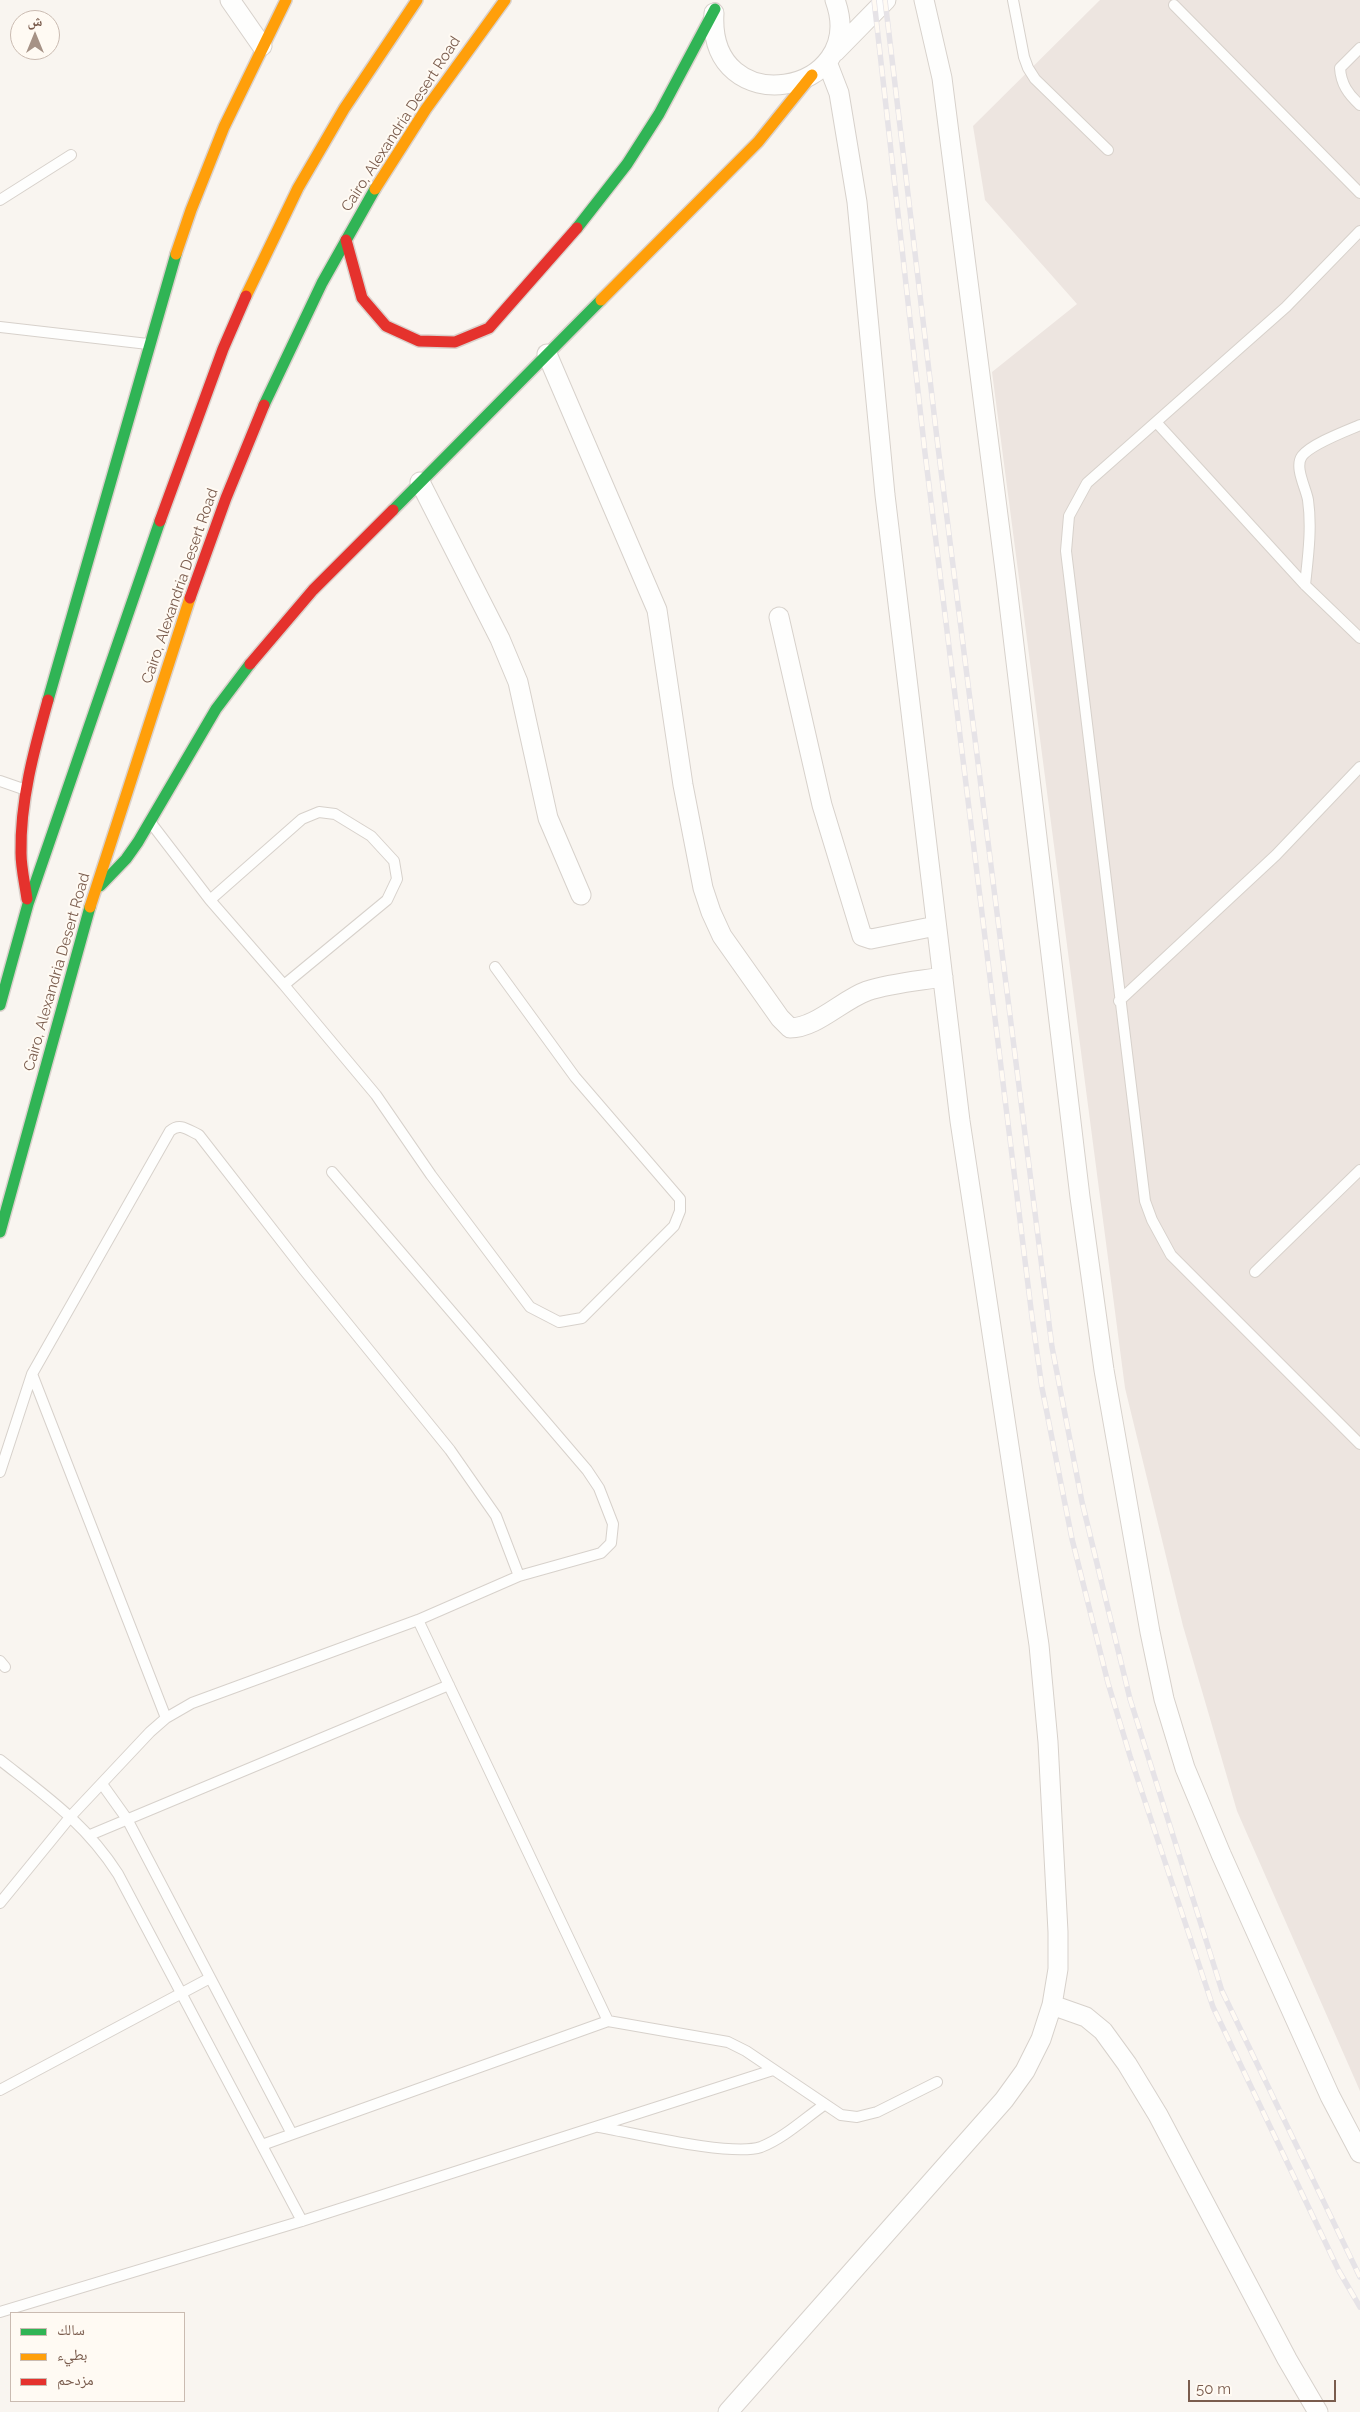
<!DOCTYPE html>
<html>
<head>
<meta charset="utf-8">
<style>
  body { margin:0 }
  #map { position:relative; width:1360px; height:2412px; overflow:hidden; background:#f9f5f0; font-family:Raleway,"Noto Naskh Arabic",sans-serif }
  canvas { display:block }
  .legend { position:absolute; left:10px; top:2312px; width:175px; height:90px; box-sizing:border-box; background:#fffaf3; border:1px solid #cabbb1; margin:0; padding:6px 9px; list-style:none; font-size:15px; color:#7a5c4d }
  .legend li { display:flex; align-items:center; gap:10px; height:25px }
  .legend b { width:25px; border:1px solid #cabbb1 }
  .north { position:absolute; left:10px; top:10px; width:50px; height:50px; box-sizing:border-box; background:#fffaf3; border:1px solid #cabbb1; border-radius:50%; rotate:0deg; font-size:14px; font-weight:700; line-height:20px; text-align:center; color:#7a5c4d }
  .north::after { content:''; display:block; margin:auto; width:18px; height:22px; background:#a69286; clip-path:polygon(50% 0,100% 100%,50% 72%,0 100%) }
  .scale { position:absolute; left:1188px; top:2380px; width:148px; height:22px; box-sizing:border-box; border:2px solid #7a5c4d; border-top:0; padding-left:6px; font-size:15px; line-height:18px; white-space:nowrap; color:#7a5c4d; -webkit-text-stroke:4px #fffaf3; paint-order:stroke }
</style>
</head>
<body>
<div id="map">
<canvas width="1360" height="2412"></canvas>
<ul class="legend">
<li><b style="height:6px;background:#30b455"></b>سالك</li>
<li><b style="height:6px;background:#ff9f0a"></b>بطيء</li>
<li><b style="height:6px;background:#e5322d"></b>مزدحم</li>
</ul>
<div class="north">ش</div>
<div class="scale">50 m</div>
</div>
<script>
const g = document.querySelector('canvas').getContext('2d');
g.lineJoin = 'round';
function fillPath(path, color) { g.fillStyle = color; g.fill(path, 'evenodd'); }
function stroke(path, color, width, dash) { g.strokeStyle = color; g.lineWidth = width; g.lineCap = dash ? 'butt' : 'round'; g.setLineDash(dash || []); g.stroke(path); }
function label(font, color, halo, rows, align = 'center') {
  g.font = font + ' Raleway,sans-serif'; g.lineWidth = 4; g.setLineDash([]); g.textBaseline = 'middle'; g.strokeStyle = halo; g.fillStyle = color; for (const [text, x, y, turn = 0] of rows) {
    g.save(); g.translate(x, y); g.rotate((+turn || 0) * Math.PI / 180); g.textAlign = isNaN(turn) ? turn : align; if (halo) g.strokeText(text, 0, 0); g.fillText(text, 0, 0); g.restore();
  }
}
fillPath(new Path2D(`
  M 1100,0 L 1360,0 L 1360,2091 L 1237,1811 L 1183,1626 L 1125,1388 L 992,372 L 1077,304 L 985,200 L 973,126 Z`), '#ede5e0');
const lane = new Path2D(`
  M 1013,0 L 1024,57 L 1028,68 L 1035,79 L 1108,150
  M 1174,5 L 1360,193
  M 1360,48 L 1340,68 C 1341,84 1348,94 1360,105
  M 0,200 L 71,155
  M 1360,231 L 1286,307 L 1087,483 L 1069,516 L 1066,551 L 1145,1201 L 1152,1220 L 1171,1255 L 1360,1444
  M 0,327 L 148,344
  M 1156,422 L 1305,585 L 1360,638
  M 1305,585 C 1308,557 1312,528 1308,500 C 1306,488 1294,467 1302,456 C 1311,444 1346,431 1360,425
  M 0,781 L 26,790
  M 151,823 L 210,900 L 284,985 L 387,900 L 397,879 L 394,861 L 371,836 L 335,814 L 319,812 L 302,819 L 210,900
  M 284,985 L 376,1095 L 431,1175 L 530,1307 L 559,1322 L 582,1318 L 674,1226 L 680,1211 L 680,1199 L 575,1077 L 495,967
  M 1119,1001 L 1276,855 L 1360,767
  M 332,1172 L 587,1470 L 599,1488 L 613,1524 L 611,1543 L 601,1553 L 519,1576
  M 1255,1272 L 1360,1170
  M 0,1472 L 32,1374
  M 0,1661 L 5,1667
  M 0,1760 C 47,1797 85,1823 118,1874 L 302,2221
  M 102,1784 L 127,1819 L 292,2134
  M 90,1835 L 449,1685
  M 0,1903 L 71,1816 L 150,1732 L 166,1718 L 192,1703 L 418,1620 L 519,1576 L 496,1516 L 450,1450 L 304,1270 L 199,1135 C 188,1130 180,1122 170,1131 L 32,1374 L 166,1718
  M 608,2021 L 728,2042 L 746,2051 L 841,2115 L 857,2117 L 877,2112 L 937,2082
  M 0,2090 L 210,1978
  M 599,2127 C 634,2133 731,2157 761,2147 C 784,2138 804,2119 824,2105
  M 262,2145 L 608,2021 L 418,1620
  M 0,2312 L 302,2221 L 773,2070`);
const street = new Path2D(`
  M 230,0 L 262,46
  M 924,0 L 942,78 L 949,133 L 1006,578 L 1080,1197 L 1104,1370 L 1150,1632 L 1164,1699 L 1185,1768 L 1221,1854 L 1330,2096 L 1360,2153
  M 714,13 C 707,124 870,96 835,0
  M 835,52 L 886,0
  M 547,354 L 657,610 L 683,785 L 703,888 L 711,912 L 722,936 L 780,1018 L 790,1028 C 816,1028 842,1000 867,991 C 891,983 918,981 943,977
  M 420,482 L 500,639 L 518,682 L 548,818 L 581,895
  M 779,617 L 822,805 L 862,936 L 871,939 L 936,926
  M 1052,2005 L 1086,2017 L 1103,2031 L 1127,2064 L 1158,2115 L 1287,2359 L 1318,2412
  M 728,2412 L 1004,2100 L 1025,2071 L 1041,2039 L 1052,2005 L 1058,1969 L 1058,1932 L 1048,1742 L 1039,1645 L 960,1121 L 885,495 L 857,202 L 839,93 L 827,62`);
const fast = new Path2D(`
  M 577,228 L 627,164 L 659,114 L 715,9
  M 264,405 L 322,283 L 375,189
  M 393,510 L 601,300
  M 48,700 L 176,254
  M 100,886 L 126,859 L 138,842 L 216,709 L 250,664
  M 0,1005 L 28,904 L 160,521
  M 0,1232 L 90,907`);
const slow = new Path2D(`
  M 375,189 L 426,109 L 505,0
  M 176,254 L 191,210 L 224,127 L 286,0
  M 246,296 L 298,188 L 344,109 L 417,0
  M 601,300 L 758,142 L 812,75
  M 90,907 L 190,598`);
const jam = new Path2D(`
  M 346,240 L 362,298 L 386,326 L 419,341 L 455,342 L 489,328 L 577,228
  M 160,521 L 223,349 L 246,296
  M 190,598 L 226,498 L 264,405
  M 250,664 L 313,590 L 393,510
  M 27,899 C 25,884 21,868 21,853 C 20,801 34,750 48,700`);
stroke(lane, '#d7d1cb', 12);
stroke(street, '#d7d1cb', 21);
stroke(fast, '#dad1cc', 14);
stroke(slow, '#dad1cc', 14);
stroke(jam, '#dad1cc', 14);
stroke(lane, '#fefefd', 10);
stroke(street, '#fefefd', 19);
stroke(fast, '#30b455', 11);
stroke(slow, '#ff9f0a', 11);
stroke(jam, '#e5322d', 11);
const rail = new Path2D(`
  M 874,0 L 925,453 L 1032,1317 L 1042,1388 L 1072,1539 L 1108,1683 L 1130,1756 L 1213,2007 L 1339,2271 L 1360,2307
  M 885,0 L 938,447 L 1052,1347 L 1082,1502 L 1130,1699 L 1222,1991 L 1360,2277`);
stroke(rail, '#e6e3e7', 5.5);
stroke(rail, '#fffaf3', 4, [11]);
label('15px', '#7a5c4d', '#fffaf3', [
  ["Cairo, Alexandria Desert Road",401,124,-57],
  ["Cairo, Alexandria Desert Road",180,586,-71],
  ["Cairo, Alexandria Desert Road",57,972,-74]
]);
</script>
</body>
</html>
